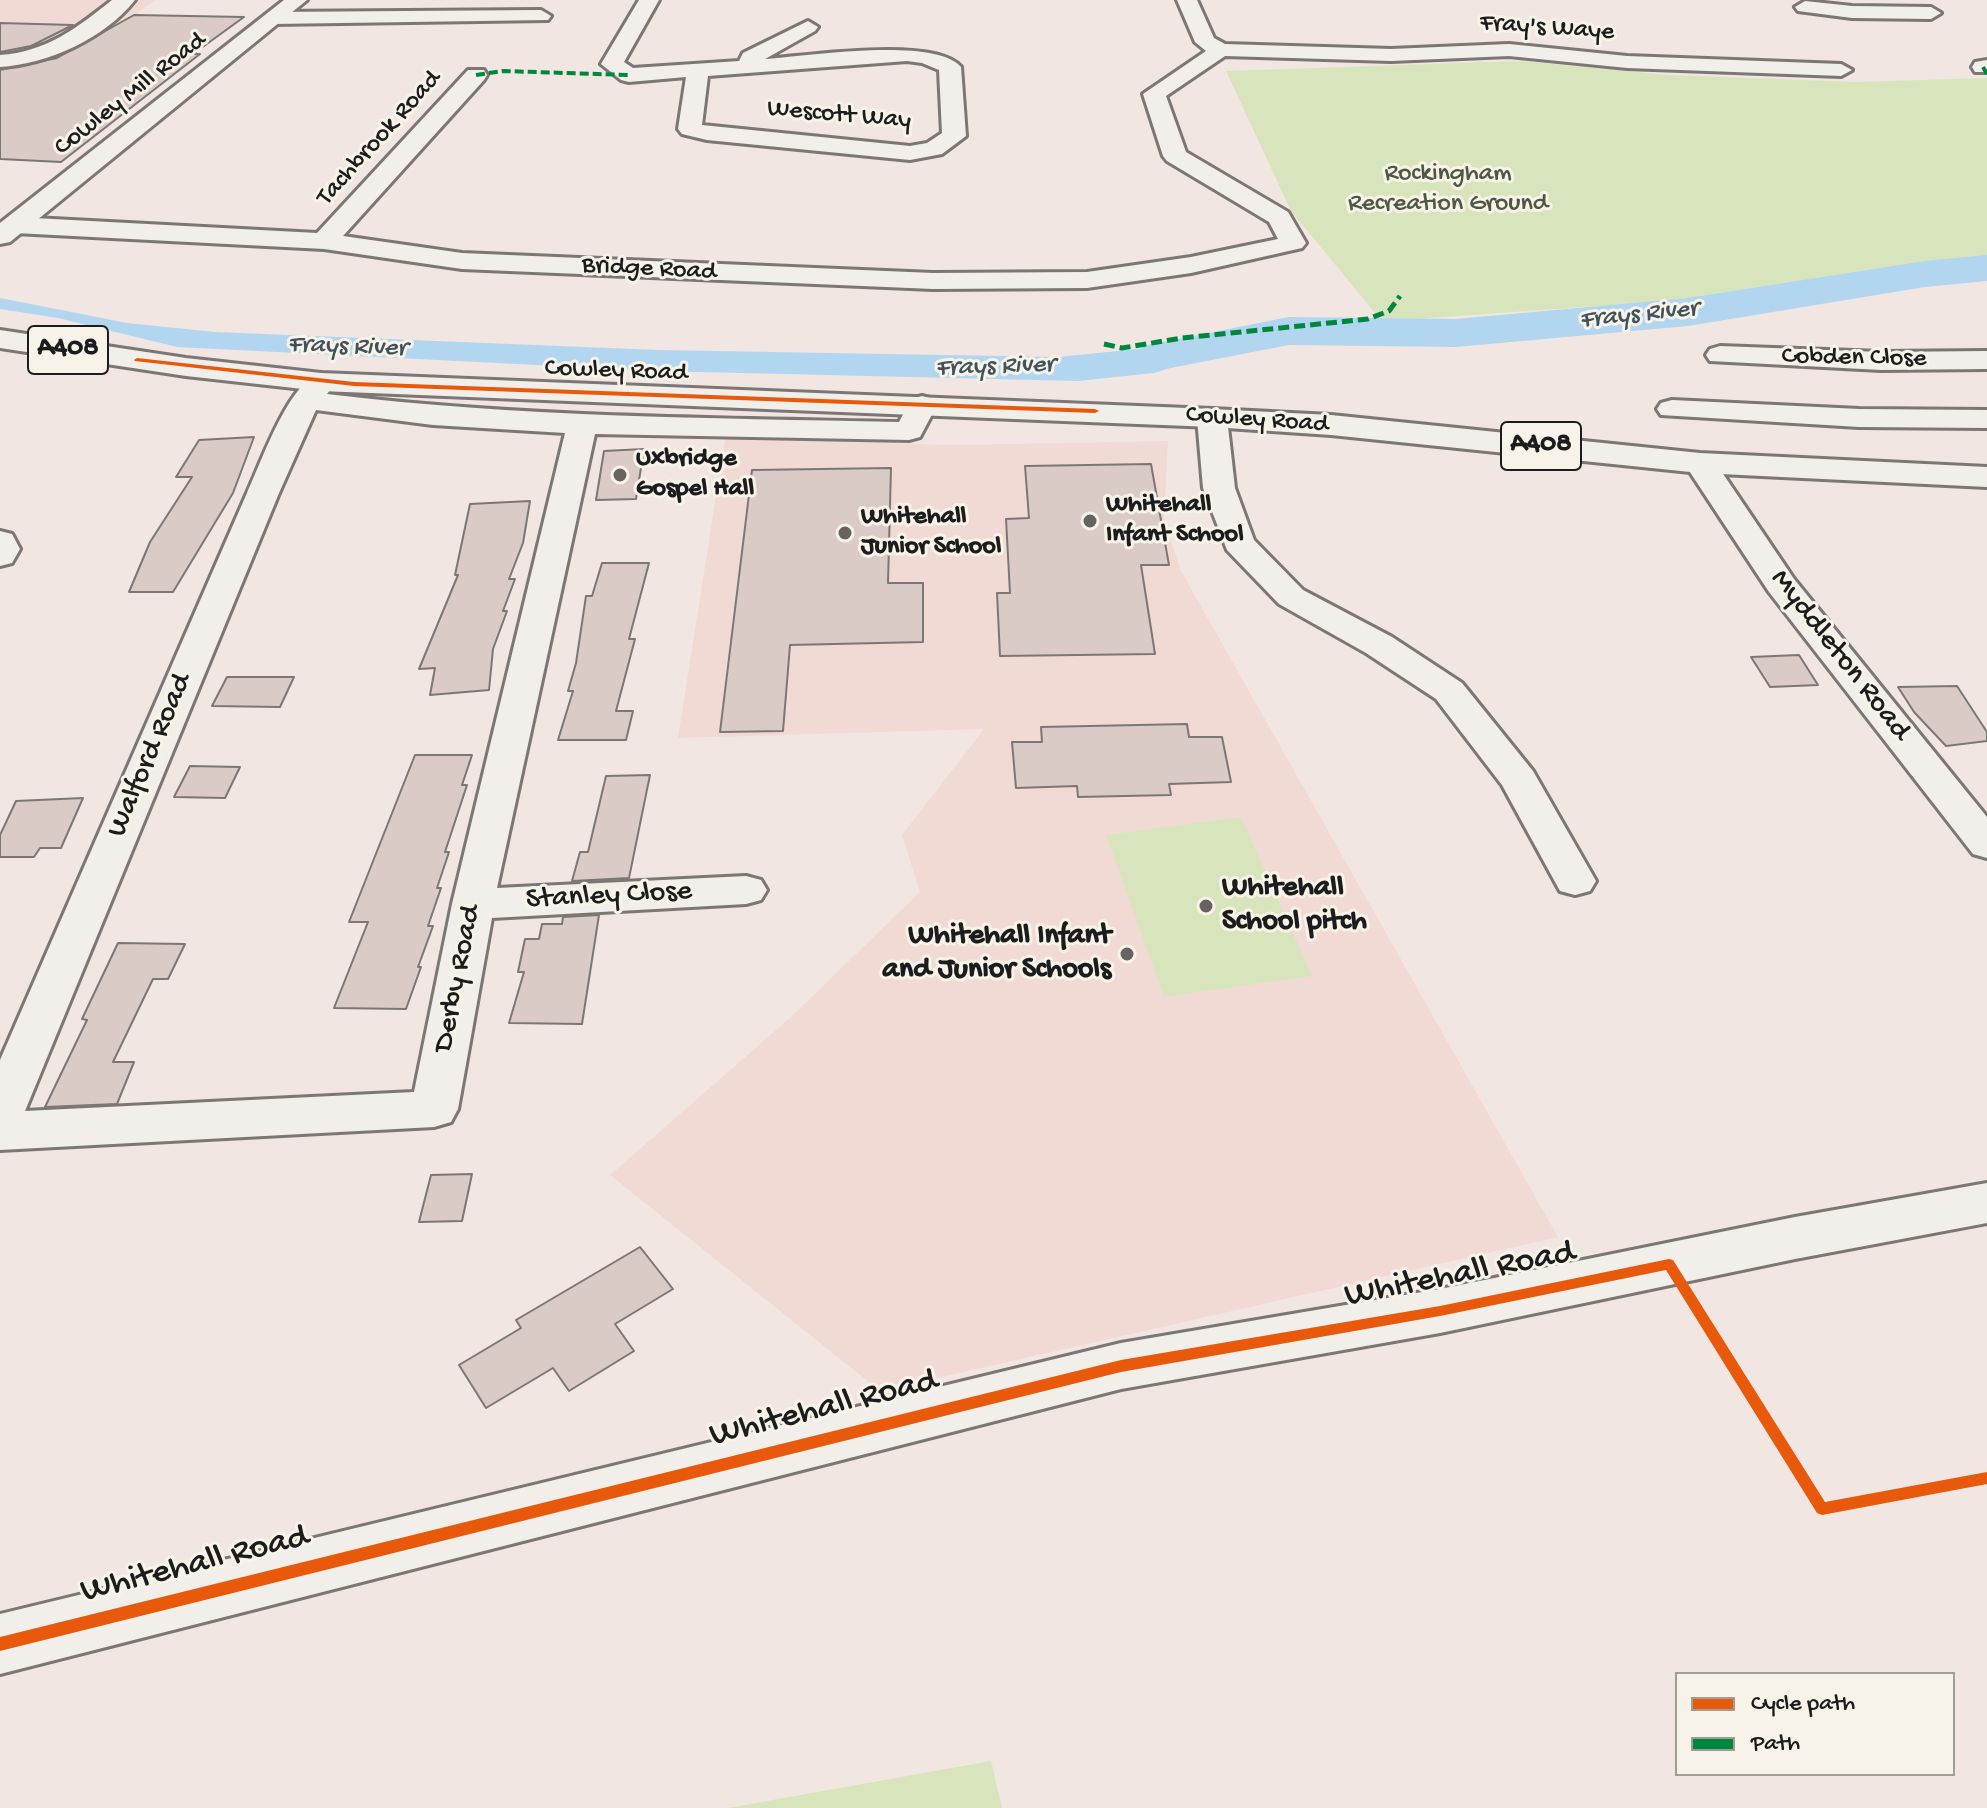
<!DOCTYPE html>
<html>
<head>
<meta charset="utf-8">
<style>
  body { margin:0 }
  #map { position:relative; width:1987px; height:1808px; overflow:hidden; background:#f1e6e1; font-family:"Gochi Hand",sans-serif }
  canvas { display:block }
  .legend { position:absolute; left:1675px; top:1672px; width:280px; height:104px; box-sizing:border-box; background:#f7f3e8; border:2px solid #9f9d96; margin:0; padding:10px 14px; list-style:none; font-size:24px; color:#1c1c1c }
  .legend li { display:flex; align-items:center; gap:16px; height:40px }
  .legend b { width:40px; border:2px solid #9f9d96 }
</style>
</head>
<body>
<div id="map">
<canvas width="1987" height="1808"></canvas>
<ul class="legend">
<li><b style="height:10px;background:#e8590c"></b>Cycle path</li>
<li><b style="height:10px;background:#00873e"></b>Path</li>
</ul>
</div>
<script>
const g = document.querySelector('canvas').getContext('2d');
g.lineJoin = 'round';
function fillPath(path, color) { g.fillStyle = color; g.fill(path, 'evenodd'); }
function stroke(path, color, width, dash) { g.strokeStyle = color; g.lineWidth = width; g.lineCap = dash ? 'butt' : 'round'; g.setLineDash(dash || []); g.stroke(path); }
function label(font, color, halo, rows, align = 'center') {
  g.font = font + ' "Gochi Hand",sans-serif'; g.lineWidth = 6; g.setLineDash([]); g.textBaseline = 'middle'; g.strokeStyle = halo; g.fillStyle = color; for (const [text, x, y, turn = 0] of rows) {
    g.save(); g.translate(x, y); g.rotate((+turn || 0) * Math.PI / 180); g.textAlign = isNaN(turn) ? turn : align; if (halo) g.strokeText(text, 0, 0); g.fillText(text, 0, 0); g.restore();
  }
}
fillPath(new Path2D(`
  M 0,0 L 156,0 L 119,26 L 0,126 Z
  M 725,439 L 956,445 L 1168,441 L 1164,521 L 1181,571 L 1558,1237 L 880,1391 L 610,1175 L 791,1017 L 920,892 L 902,835 L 984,729 L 678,738 Z`), '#f1dad4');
fillPath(new Path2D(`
  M 1521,61 L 1667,75 L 1856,82 L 1987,78 L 1987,260 L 1666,301 L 1389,321 L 1376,314 L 1291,211 L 1226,71 Z
  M 1241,817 L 1312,976 L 1164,997 L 1106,835 Z
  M 991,1761 L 1002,1808 L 728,1808 Z`), '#d8e5bc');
fillPath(new Path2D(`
  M 0,298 L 127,323 L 215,332 L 658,350 L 1058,357 L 1177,345 L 1251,333 L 1259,347 L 1196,360 L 1154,373 L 1078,381 L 658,371 L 177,347 L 58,318 L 0,309 Z`), '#b2d6f0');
fillPath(new Path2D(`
  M 1987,255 L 1987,281 L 1925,287 L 1688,326 L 1456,347 L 1289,345 L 1160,370 L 1143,366 L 1136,356 L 1143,346 L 1289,317 L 1456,319 L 1688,298 L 1925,261 Z`), '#b2d6f0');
const building = new Path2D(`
  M 134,15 L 244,17 L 193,54 L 200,54 L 61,162 L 0,159 L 0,70 L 57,58 Z
  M 0,23 L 73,25 L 31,46 L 0,52 Z
  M 254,437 L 233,493 L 173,592 L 129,592 L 150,542 L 192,477 L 176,477 L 199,440 Z
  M 644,449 L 636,499 L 596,500 L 604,451 Z
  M 1151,464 L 1169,565 L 1141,565 L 1155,654 L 1000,656 L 997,593 L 1010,593 L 1006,519 L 1029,518 L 1025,466 Z
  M 891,468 L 888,583 L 923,583 L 923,642 L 790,645 L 783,731 L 720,732 L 752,470 Z
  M 530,501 L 523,543 L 509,579 L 515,579 L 503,611 L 507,611 L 493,649 L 489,690 L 430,695 L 435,668 L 419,669 L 458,575 L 455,575 L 470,504 Z
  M 602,563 L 649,563 L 629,639 L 635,639 L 616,711 L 633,711 L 626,740 L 558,740 L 573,691 L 568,691 L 576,663 L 586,596 L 592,596 Z
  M 1799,655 L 1818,685 L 1770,687 L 1751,657 Z
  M 227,677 L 294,677 L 280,707 L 212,706 Z
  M 1957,686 L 1987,732 L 1987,741 L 1946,746 L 1914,712 L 1898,687 Z
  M 1187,724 L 1189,737 L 1222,737 L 1231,782 L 1169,784 L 1171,795 L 1078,797 L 1077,786 L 1016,788 L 1012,742 L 1042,742 L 1041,727 Z
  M 415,755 L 472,755 L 462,785 L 467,785 L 445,852 L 449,852 L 437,888 L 441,888 L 428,926 L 433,926 L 418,967 L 421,967 L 406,1009 L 334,1008 L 368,922 L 349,922 Z
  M 190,766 L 240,767 L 225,798 L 174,797 Z
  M 650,775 L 629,878 L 572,881 L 580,852 L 588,852 L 606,776 Z
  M 83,798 L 61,848 L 40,848 L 34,857 L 0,857 L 0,835 L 16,801 Z
  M 599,915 L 582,1024 L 509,1023 L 524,972 L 518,972 L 525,939 L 539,939 L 542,924 L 562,924 L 563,917 Z
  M 118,943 L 185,944 L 168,979 L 153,979 L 113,1062 L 134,1062 L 117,1104 L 45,1107 L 87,1020 L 82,1019 Z
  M 472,1174 L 462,1221 L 419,1222 L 431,1175 Z
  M 640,1247 L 673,1289 L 615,1324 L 634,1351 L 569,1391 L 553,1368 L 486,1408 L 459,1365 L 521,1328 L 516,1320 Z`);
fillPath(building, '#dacbc7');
stroke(building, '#7c7775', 2);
const street = new Path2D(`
  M 112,0 L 135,0 C 104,39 48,64 0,67 L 0,55 C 46,52 77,28 112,0 Z
  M 639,0 L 659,0 L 624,62 L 633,68 L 739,61 L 743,53 L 808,21 L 818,27 L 815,31 L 765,59 C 805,56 936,36 961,67 L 966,136 L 942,154 L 910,160 L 707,140 L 682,134 L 678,129 L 686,77 L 629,82 L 621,80 L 601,64 ZM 907,61 L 922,63 L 939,70 L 942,133 L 927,143 L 910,146 L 702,125 L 708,76 Z
  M 1177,0 L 1197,0 L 1214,38 L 1225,44 L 1391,49 L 1509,44 L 1627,56 L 1841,64 L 1852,70 L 1841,76 L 1627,68 L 1509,56 L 1391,61 L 1225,56 L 1166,96 L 1186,152 L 1288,212 L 1306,243 L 1302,248 L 1191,273 L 1087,288 L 933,289 L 462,269 L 324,249 L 15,233 L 6,230 L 2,225 L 6,220 L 15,217 L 317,233 L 468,70 L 484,70 L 487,75 L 484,80 L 343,236 L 462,253 L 933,273 L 1087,272 L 1191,257 L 1278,239 L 1269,222 L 1167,161 L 1163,156 L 1143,94 L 1206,51 L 1195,42 Z
  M 1805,1 L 1852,6 L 1931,7 L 1941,13 L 1931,19 L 1852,18 L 1798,11 L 1795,7 Z
  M 541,10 L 551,16 L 548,20 L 273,24 L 263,18 L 273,12 Z
  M 1987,60 L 1987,72 L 1975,72 L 1972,67 L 1975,62 Z
  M 1720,346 L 1881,352 L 1987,351 L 1987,369 L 1881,370 L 1710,361 L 1706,355 L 1710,349 Z
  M 321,373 L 331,376 L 336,382 L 327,394 C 517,417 707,418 899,422 L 911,399 L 922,396 L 933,399 L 937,405 L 920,437 L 909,440 L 595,434 L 497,888 L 746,876 L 761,880 L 767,890 L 761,900 L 746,904 L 492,918 L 458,1109 L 451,1122 L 434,1127 L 0,1150 L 0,1060 L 247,493 C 261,463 289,381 321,373 ZM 316,410 L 433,425 L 565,433 L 452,904 L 414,1092 L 25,1111 L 279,493 Z
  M 1672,400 L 1859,409 L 1987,410 L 1987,428 L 1859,427 L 1661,415 L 1657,409 L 1661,403 Z
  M 1212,409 L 1223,412 L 1227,418 L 1235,488 L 1254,540 L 1303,590 L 1392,637 L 1462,683 L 1533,771 L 1596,881 L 1590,891 L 1575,895 L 1560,891 L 1502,785 L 1436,699 L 1366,653 L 1279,604 L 1227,550 L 1203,488 L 1197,418 L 1201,412 Z
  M 1700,454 L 1711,456 L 1794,579 L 1987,817 L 1987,858 L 1973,854 L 1769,592 L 1684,463 L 1689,456 Z
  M 0,531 L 12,534 L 20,549 L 12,563 L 0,566 Z
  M 1987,1183 L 1987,1223 L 1795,1259 L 1440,1333 L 1121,1389 L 0,1674 L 0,1614 L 1121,1343 L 1440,1289 L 1795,1217 Z`);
const secondary = new Path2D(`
  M 284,0 L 307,0 L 10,242 L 0,244 L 0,223 Z`);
const primary = new Path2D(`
  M 0,330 L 186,358 L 321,373 L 1212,409 L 1331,415 L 1700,453 L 1987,467 L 1987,487 L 1700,473 L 1331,435 L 1212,427 L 321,391 L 186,376 L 0,348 Z`);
stroke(street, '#7c7775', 6);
stroke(secondary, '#7c7775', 6);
stroke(primary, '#7c7775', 6);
fillPath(street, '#f2efeb');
fillPath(secondary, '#f2efeb');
fillPath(primary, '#f2efeb');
stroke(new Path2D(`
  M 1983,67 L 1987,74
  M 476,75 L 503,71 L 629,75`), '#00873e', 4, [9, 4]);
stroke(new Path2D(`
  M 1104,344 L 1122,348 L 1182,338 L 1368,319 L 1389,311 L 1400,296`), '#00873e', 5, [11, 5]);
fillPath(new Path2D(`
  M 137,358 L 354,382 L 1095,409 L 1099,411 L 1095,413 L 354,386 L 135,361 L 134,360 Z
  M 1669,1259 L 1673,1260 L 1825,1502 L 1987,1472 L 1987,1484 L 1822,1515 L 1817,1513 L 1666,1270 L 1440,1316 L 1121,1372 L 0,1651 L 0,1637 L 1121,1360 L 1440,1306 Z`), '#e8590c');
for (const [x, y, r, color] of [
  [620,475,8,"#676361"],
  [1090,521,8,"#676361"],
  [845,533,8,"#676361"],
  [1206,906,8,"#676361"],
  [1127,954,8,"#676361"]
]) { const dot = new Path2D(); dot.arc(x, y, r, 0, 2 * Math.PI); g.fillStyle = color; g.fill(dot); stroke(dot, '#f7f3e8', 3); }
label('26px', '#1c1c1c', '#f7f3e8', [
  ["Fray's Waye",1547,29,4],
  ["Cowley Mill Road",131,95,-38],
  ["Wescott Way",839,116,5],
  ["Tachbrook Road",380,139,-48],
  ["Bridge Road",649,270,3],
  ["Cobden Close",1854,359,1],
  ["Cowley Road",616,372,2],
  ["Cowley Road",1257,421,4]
]);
label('26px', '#4e5843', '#f7f3e8', [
  ["Rockingham",1448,175],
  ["Recreation Ground",1448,205]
]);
label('italic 26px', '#41525d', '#f7f3e8', [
  ["Frays River",1639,316,-6],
  ["Frays River",347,348,2],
  ["Frays River",995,368,-2]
]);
label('bold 26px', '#1c1c1c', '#f7f3e8', [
  ["Uxbridge",636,460],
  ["Gospel Hall",636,490],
  ["Whitehall",1106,506],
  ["Infant School",1106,536],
  ["Whitehall",861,518],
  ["Junior School",861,548]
], 'left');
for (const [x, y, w] of [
  [68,350,80],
  [1541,446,80]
]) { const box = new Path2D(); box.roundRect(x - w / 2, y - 24, w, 48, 6); g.fillStyle = '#f7f3e8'; g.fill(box); stroke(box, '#1c1c1c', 2); }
label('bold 28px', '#1c1c1c', null, [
  ["A408",68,350],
  ["A408",1541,446]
]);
label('30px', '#1c1c1c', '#f7f3e8', [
  ["Myddleton Road",1839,656,52],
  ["Walford Road",151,756,-67],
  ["Stanley Close",609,897,-3],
  ["Derby Road",459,979,-79]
]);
label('bold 30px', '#1c1c1c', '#f7f3e8', [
  ["Whitehall",1222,889],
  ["School pitch",1222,923],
  ["Whitehall Infant",1111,937,"right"],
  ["and Junior Schools",1111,971,"right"]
], 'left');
label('36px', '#1c1c1c', '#f7f3e8', [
  ["Whitehall Road",1460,1276,-11],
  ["Whitehall Road",824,1410,-14],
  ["Whitehall Road",195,1566,-14]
]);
</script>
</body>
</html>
